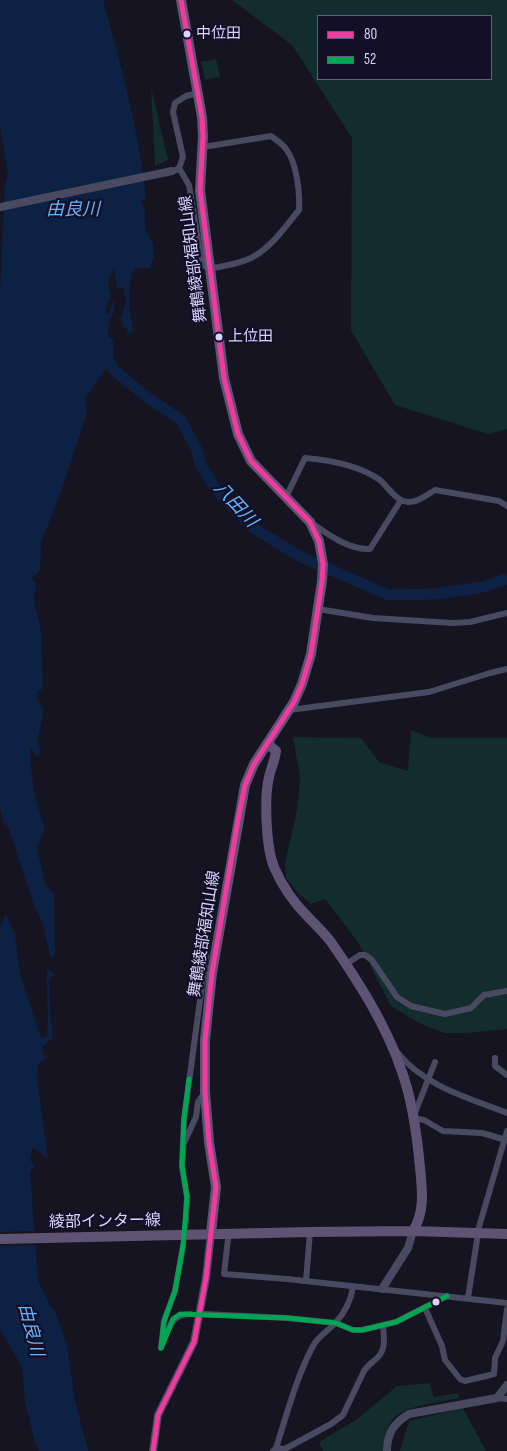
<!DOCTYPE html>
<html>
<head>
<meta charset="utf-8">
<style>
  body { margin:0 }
  #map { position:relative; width:507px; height:1451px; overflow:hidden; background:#161421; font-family:"Sofia Sans Condensed",sans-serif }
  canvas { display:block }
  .legend { position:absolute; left:317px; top:15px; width:175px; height:65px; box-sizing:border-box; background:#130f26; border:1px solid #625e7d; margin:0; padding:6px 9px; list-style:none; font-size:15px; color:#d9d4ff }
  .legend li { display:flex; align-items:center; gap:10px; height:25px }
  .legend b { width:25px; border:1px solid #625e7d }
</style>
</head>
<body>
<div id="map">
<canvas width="507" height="1451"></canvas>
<ul class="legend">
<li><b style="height:6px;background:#f13a9d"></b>80</li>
<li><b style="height:6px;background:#00a651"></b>52</li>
</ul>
</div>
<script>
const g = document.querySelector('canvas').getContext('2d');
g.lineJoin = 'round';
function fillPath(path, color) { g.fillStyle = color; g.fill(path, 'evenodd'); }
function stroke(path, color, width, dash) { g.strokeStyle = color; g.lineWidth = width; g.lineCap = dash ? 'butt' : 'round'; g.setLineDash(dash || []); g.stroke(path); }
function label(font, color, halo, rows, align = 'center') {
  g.font = font + ' "Sofia Sans Condensed","Noto Sans JP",sans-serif'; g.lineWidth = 4.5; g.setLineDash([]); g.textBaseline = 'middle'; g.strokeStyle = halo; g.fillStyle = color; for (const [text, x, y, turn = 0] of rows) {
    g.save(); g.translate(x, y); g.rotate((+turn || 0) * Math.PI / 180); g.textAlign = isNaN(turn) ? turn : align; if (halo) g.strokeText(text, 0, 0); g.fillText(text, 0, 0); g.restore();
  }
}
fillPath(new Path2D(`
  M 232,0 L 507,0 L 507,429 L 488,434 L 395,405 L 351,330 L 352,138 L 292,45 ZM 318,16 L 491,16 L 491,79 L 318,79 Z
  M 216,59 L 220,77 L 205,80 L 201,62 Z
  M 151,87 L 168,160 L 155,166 L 155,165 Z
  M 411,730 L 431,738 L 507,738 L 507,1029 L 467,1033 L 444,1033 L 419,1023 L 391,1006 L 358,942 L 325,899 L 311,904 L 298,893 L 286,878 L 285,863 L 297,810 L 300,778 L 293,737 L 361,738 L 379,762 L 408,771 Z
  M 429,1383 L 434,1397 L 458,1393 L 459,1398 C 441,1402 402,1406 392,1420 C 385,1429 385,1440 384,1451 L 323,1451 L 319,1442 L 356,1420 L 397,1386 Z
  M 463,1408 L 486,1451 L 507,1451 L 400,1451 L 409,1421 Z`), '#132c2d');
fillPath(new Path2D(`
  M 0,0 L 103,0 C 121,65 139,131 146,198 L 141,201 L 145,212 L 145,229 L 153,243 L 154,259 L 149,268 L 137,268 L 131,274 L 129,305 L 133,330 L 127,336 L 128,329 L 123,327 L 121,319 L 126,301 L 123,287 L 117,288 L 114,267 L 108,284 L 111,296 L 105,310 L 108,315 L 114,300 C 117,313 112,312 109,323 C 108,327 108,332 108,336 L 113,340 L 114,364 L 104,371 L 85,399 L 87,413 L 60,495 L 41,542 L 40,569 L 32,579 L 37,583 C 30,606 39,612 41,632 C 42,652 43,672 43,691 L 37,690 L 37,699 L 44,710 L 37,742 L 41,750 L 38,758 L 30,748 C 31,775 34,803 45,827 L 37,848 L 45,884 L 54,894 L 55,955 L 51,959 L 42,921 L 35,909 L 8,826 L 4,824 L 0,809 L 0,293 L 5,185 L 8,174 L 0,126 Z
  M 6,914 L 15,934 L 20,974 L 41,1039 L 47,1036 C 49,1014 46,990 47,968 L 54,974 L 49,980 L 51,1022 L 53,1032 L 52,1039 L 42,1047 L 45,1059 L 37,1065 L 37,1078 L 48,1158 L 33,1147 L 30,1160 L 35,1166 L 30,1171 L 38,1280 L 51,1308 L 55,1311 L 67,1345 L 74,1396 L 88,1451 L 39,1451 L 35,1443 L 25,1402 L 22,1367 L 0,1330 L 0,926 Z`), '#0d2144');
fillPath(new Path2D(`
  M 36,1231 L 37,1245 L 0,1246 L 0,1232 Z`), '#161421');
stroke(new Path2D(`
  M 105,353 L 114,370 L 148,398 L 181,420 L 196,448 L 201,466 L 219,493 L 253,528 L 301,557 L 389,595 L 435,594 L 482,587 L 507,579`), '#0d2144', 11);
stroke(new Path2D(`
  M 183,1246 L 186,1221`), '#333142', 6, [6, 3]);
stroke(new Path2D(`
  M 179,168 L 189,185 L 202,264 L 209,269 C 223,266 239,264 251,258 C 271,248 285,227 299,210 C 300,193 297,163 286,149 C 282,143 276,140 271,136 L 203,147
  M 176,170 L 179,168 L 183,157 L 173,112 L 175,103 L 186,96 L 198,93
  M 286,497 L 305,458 C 329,460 360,466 380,480 C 387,486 394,498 403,501 C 415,505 425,496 435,490 L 499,501 L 507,506
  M 313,524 C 329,535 349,550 370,549 L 401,500
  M 318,609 L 373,618 L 453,623 L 470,622 L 507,613
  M 289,710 L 429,692 L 490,673 L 507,669
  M 346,964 L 360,955 L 365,955 L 372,960 L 397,997 L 411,1006 L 445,1014 L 471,1008 L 484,995 L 507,991
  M 398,1053 C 424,1086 469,1098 507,1113
  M 495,1058 L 495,1066 L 507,1075
  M 435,1062 L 413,1118 L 424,1120 L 443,1131 L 482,1133 L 506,1140
  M 184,1143 L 196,1117 L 198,1102 L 205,1092
  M 186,1221 L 187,1197 L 182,1166 L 184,1119 L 208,941
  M 228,1239 L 224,1274 L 287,1279 L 507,1303
  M 183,1246 L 175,1291 L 164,1321 L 161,1348 C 169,1330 169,1314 191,1314
  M 306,1281 L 310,1232
  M 468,1298 L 479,1227 L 507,1131
  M 425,1308 L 442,1346 L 445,1360 L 460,1379 L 465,1381 L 494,1374 L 495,1358 L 503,1341 L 507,1309
  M 204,1314 L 287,1318 L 336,1323 L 353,1330 L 362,1330 L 396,1322 L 447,1296
  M 497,1398 L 507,1399
  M 276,1448 L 285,1449 L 331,1424 L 343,1415 L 364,1371 C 368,1365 373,1362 378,1357 C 386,1349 384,1337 383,1326
  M 273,1451 L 276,1448 C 287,1414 296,1378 313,1346 C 318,1336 330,1330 337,1321 C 345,1312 351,1299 353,1287`), '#4a4962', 6);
stroke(new Path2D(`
  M 0,207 L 172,171
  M 382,1289 L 408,1248 L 413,1231
  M 153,1451 L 158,1415 L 194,1342 L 206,1278 L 211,1233
  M 387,1451 C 387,1433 394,1423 409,1414 L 497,1398 L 507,1385`), '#4a4962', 8);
stroke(new Path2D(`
  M 181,0 L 202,117 L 203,136 L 200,190 L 224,378 L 238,434 L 251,461 L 310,522 L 319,541 L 323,564 L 322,581 L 311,654 L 302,684 L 294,702 L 254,764 L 245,785 L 212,973 L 205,1040 L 205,1092 L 209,1142 L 216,1187 L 211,1233
  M 268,744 L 276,751 C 275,760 271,768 269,777 C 264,798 266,847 274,867 C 282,886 293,902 308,917 C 316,925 324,933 331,942 C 358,981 387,1026 402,1072 C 412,1099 416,1129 419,1157 C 421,1182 427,1209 413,1231
  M 0,1239 L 310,1232 L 413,1231 L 507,1234`), '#5e5373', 10);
stroke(new Path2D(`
  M 153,1451 L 158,1415 L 194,1342 L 206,1278 L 216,1187 L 209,1142 L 205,1092 L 205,1040 L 212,973 L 238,820 L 245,785 L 254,764 L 294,702 L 302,684 L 311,654 L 322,581 L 323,564 L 319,541 L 310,522 L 251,461 L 238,434 L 224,378 L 200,190 L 203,136 L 202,117 L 181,0`), '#f13a9d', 5);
stroke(new Path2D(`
  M 189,1079 L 184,1119 L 182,1166 L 187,1197 L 183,1246 L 175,1291 L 164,1321 L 161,1348 L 173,1319 L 180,1314 L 287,1318 L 336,1323 L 353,1330 L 362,1330 L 396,1322 L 447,1296`), '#00a651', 5);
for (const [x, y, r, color] of [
  [187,34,4.5,"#d9d4ff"],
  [219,337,4.5,"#d9d4ff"],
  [436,1302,4.5,"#d9d4ff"]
]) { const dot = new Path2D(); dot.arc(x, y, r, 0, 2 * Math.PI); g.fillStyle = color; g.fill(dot); stroke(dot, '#130f26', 2); }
label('15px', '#d9d4ff', '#130f26', [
  ["中位田",196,34],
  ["上位田",228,337]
], 'left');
label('16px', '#d9d4ff', '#130f26', [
  ["舞鶴綾部福知山線",194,259,-97],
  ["舞鶴綾部福知山線",205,934,-81],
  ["綾部インター線",105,1222,-1]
]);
label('italic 18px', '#62b6ff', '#130f26', [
  ["由良川",73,210],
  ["八田川",235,505,47],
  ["由良川",30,1330,76]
]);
</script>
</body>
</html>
